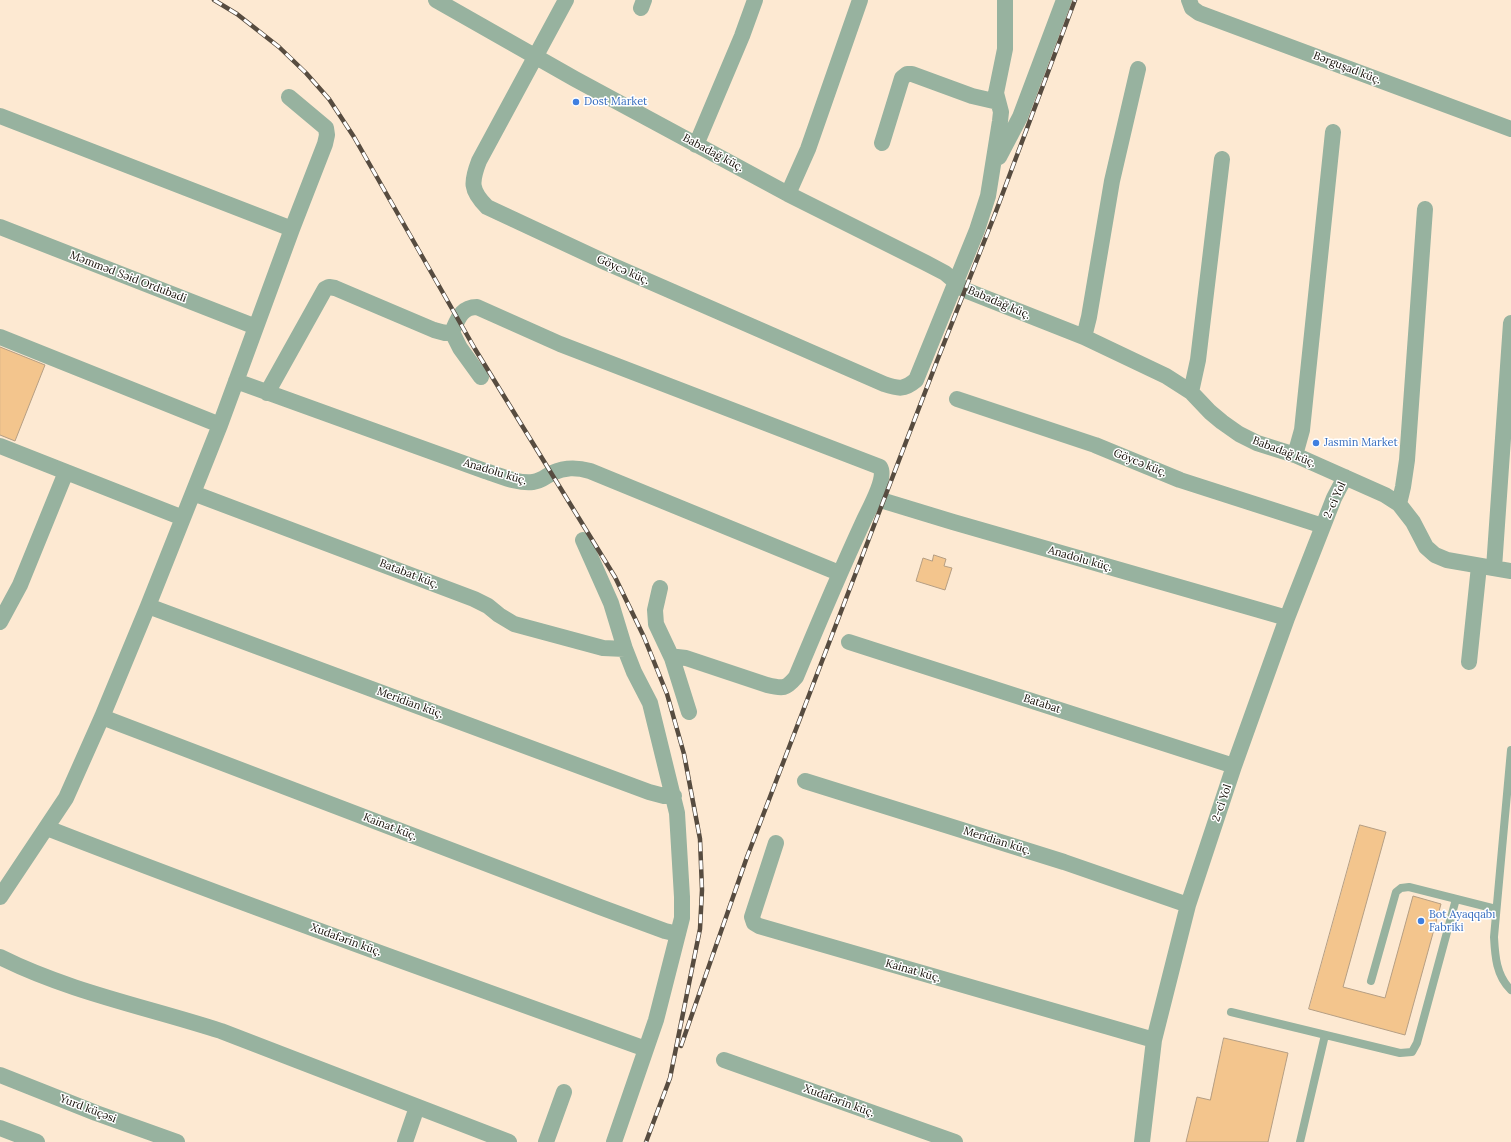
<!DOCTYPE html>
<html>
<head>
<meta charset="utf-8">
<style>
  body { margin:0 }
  canvas { display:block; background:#fde9d2 }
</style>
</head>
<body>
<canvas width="1511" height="1142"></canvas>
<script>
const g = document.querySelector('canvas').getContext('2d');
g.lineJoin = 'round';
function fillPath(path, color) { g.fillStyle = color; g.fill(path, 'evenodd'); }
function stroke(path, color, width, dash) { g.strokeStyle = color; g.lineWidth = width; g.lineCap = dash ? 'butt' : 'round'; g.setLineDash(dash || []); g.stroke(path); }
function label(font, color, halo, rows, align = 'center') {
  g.font = font + ' Lora,serif'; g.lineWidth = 3; g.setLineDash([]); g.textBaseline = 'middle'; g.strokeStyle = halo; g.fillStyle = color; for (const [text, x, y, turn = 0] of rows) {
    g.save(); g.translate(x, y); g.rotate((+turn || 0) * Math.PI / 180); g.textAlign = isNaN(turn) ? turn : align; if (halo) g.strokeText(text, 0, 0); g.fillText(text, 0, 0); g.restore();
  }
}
const building = new Path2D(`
  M 0,347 L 45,365 L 15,441 L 0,435 Z
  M 934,555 L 946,559 L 944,566 L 952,568 L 945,590 L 916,581 L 923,558 L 932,561 Z
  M 1360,825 L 1386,832 L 1343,987 L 1385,998 L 1413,896 L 1441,904 L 1405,1035 L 1309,1009 Z
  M 1224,1038 L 1288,1053 L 1268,1142 L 1186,1142 L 1197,1097 L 1210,1100 Z`);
fillPath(building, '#f3c58d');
stroke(building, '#b59e83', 1);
stroke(new Path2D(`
  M 1511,750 L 1494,937 C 1495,955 1496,976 1511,990
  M 1371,981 L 1396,892 L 1401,888 L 1409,887 L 1496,909
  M 1231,1012 L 1400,1053 L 1412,1052 L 1417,1043 L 1456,899
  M 1300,1142 L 1325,1035`), '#97b29f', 8);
stroke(new Path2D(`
  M 436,0 L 575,79 L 788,194 L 926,263 L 945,273 L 965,290 L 1084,337 L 1166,376 L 1191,392 L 1210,412 L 1222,422 L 1239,434 L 1257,443 L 1295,455 L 1385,495 L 1399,504 L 1413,522 L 1426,547 L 1435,555 L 1447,560 L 1511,571
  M 566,0 L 479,161 C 471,182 470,190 487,207 L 607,263 L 884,384 C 899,389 904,390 916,380 L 977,230 L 988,196 L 1000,121 L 1001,112 L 996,93 L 1005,49 L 1005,0
  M 1189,0 L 1192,8 L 1199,13 L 1511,129
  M 641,8 L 644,0
  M 0,116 L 292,229
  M 882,143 L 902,78 L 907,74 L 912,74 L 972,96 L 998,102
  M 696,145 L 742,36 L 755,0
  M 999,157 L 1020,117 L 1064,0
  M 788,194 L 808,149 L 860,0
  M 0,227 L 256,327
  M 452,332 C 458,319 461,307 477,307 L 560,344 L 880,467 C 887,478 869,509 864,520 C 840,572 818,624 796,677 C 786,689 783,689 767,685 L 686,658 L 677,657 L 672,658
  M 452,332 L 460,348 L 481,377
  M 0,337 L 220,425
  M 1084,337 L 1089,317 L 1112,181 L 1138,69
  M 236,381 L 485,471 C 499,475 517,484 533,482 C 541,481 545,477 552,473 C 565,467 576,467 590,471 L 839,573
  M 1191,392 L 1198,360 L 1222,159
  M 267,393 L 325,289 L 329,287 L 335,288 L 434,330 L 445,333 L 452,332
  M 957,399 L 1095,445 L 1180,480 L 1323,526
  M 0,446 L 183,518
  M 1295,455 L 1302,430 L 1333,132
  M 193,493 L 474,599 L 488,606 L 499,615 L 514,624 L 603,648 L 625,649
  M 875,497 L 884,501 L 953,522 L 1287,618
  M 1399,504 L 1403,487 L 1407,460 L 1425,209
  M 583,540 L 611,603 L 625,649 L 634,672 L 650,703 L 677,813 L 682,897 L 682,918 L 656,1020 L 614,1142
  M 1494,568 L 1511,323
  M 660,588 L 655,610 L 656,624 L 672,658 L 689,712
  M 148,606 L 649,792 L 664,796 L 674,796
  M 0,622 L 20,585 L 66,472
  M 849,642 L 1234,766
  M 1469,662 L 1479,566
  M 102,717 L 600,907 L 665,931 L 678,934
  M 805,781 L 1064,862 L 1188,905
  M 47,828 C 245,905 446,977 646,1049
  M 776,843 L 752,917 L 754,923 L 759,926 L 1154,1040
  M 0,897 L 66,798 L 102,717 L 148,606 L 220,425 L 292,229 L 325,144 L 327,135 L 326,128 L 289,97
  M 0,957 C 70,992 147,1007 221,1031 L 509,1142
  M 724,1060 L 955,1142
  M 0,1075 L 96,1113 L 177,1142
  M 0,1128 L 37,1142
  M 405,1142 L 417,1107
  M 546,1142 L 564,1092
  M 1142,1142 L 1154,1040 L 1188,905 L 1234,766 L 1287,618 L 1334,498 L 1345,477`), '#97b29f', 16);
const rail = new Path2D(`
  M 214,0 L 237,14 L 279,47 L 306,73 L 329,99 L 354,137 L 475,349 L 615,577 L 644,637 L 667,694 L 684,754 L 700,839 L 702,890 L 700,929 L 670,1078 L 646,1142
  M 681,1046 L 747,857 L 937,361 L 995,214 L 1075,0`);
stroke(rail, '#574c40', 4.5);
stroke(rail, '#fff', 3, [9]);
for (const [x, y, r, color] of [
  [576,102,4,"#3f7fe0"],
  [1316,443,4,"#3f7fe0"],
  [1421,921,4,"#3f7fe0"]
]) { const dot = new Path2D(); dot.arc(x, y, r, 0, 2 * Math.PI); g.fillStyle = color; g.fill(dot); stroke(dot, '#fff', 1.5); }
label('11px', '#120b03', '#fff', [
  ["Bərguşad küç.",1347,68,21],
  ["Babadağ küç.",713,153,28],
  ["Göycə küç.",623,270,24],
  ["Məmməd Səid Ordubadi",128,277,21],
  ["Babadağ küç.",999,303,23],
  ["Babadağ küç.",1284,452,21],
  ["Göycə küç.",1140,463,22],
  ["Anadolu küç.",495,472,17],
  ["2-ci Yol",1335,500,-66],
  ["Anadolu küç.",1080,559,16],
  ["Batabat küç.",409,574,21],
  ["Meridian küç.",410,703,20],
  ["Batabat",1042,704,18],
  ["2-ci Yol",1222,803,-71],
  ["Kainat küç.",390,827,21],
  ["Meridian küç.",997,841,17],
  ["Xudafərin küç.",346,940,20],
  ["Kainat küç.",913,971,16],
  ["Xudafərin küç.",839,1101,20],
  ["Yurd küçəsi",88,1109,21]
]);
label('11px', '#366cbe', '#fff', [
  ["Dost Market",584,102],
  ["Jasmin Market",1324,443],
  ["Bot Ayaqqabı",1429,915],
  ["Fabriki",1429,928]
], 'left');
</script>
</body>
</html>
